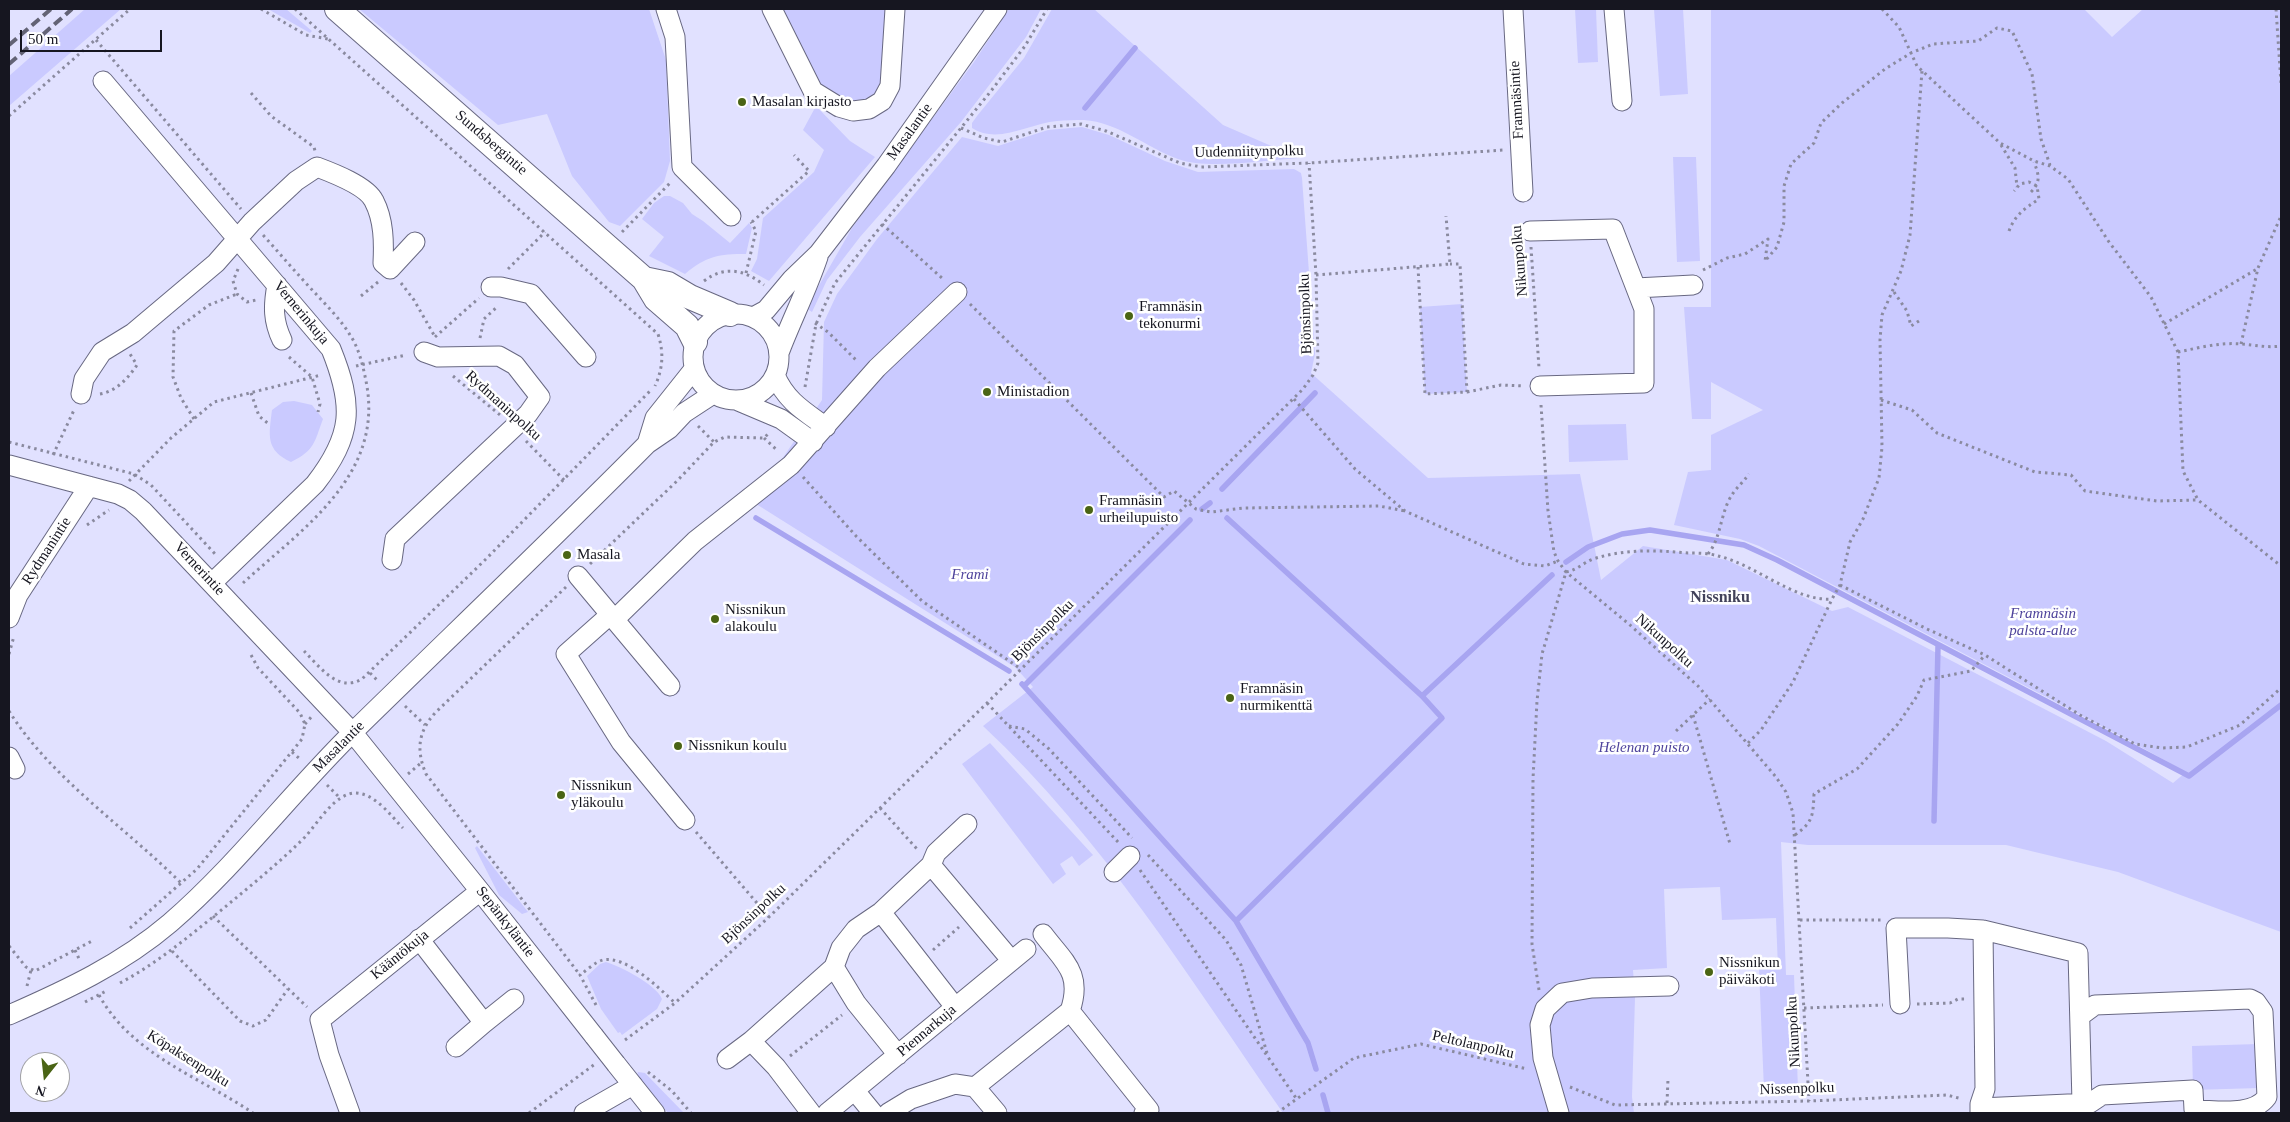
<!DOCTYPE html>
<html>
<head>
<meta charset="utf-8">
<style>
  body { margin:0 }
  #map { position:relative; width:2290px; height:1122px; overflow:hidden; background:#e1e1ff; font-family:Georgia,serif }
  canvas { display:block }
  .frame { position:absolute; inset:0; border:10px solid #161620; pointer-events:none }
  .north { position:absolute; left:20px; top:1052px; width:50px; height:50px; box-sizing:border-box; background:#fff; border:1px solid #a2a2a6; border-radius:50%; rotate:196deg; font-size:14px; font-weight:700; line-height:20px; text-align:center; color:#161620 }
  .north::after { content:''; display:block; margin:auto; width:18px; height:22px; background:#4a6415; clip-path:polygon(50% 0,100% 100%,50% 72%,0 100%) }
  .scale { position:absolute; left:20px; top:30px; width:142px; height:22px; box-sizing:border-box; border:2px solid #161620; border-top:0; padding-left:6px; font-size:15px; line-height:18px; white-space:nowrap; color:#161620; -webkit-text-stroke:4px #fff; paint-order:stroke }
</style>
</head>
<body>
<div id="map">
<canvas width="2290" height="1122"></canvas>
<div class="frame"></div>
<div class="north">N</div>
<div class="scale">50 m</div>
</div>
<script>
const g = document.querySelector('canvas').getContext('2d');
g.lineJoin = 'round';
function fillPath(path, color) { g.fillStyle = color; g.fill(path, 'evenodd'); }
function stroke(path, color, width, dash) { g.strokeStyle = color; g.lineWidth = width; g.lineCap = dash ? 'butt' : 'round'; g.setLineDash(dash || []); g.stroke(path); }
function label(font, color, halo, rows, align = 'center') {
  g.font = font + ' Georgia,serif'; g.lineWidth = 5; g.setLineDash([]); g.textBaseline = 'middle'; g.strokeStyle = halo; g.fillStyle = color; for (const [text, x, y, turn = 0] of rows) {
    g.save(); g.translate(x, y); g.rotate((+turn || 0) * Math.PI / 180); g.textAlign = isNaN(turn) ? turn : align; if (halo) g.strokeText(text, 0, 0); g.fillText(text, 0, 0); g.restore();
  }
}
fillPath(new Path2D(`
  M 85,9 L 121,9 L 9,106 L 9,76 Z
  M 268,9 L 286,9 L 312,31 L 310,33 Z
  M 359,9 L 649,9 L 666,60 L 670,161 L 664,182 L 620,226 L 609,222 L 572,176 L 547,114 L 498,125 Z
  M 781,9 L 888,9 L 883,34 L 883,84 L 875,94 L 858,103 L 830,95 L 821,84 L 808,65 Z
  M 1009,9 L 1041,9 L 1026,37 L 961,122 L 860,237 L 827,280 L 812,312 L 806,308 L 852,228 L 974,62 Z
  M 1052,9 L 1094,9 L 1223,125 L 1299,158 C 1266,160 1208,170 1178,159 C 1147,148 1118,122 1084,120 C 1075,120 1065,120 1057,121 C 1030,123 998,145 972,128 L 972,123 L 977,116 L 1024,58 Z
  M 1575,9 L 1596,9 L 1598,62 L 1578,63 Z
  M 1654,9 L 1683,9 L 1688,94 L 1660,96 Z
  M 1711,9 L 2084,9 L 2112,37 L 2143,9 L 2281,9 L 2281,932 L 2118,872 L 2006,845 L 1808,845 L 1781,842 L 1786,975 L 1794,975 L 1798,1090 L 1764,1090 L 1759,969 L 1778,968 L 1776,918 L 1722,920 L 1720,887 L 1664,889 L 1667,968 L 1633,970 L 1635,998 L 1632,1097 L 1634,1113 L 1283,1113 C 1190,979 1103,838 983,726 L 1033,687 L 1015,667 L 753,502 L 822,400 L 824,322 L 837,294 L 877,239 L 962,137 L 998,146 L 1048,130 L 1082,127 L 1109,135 L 1165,161 L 1198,172 L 1294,169 L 1301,173 L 1302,178 L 1315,354 L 1311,373 L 1428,478 L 1580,474 L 1601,580 L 1643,546 L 1727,560 L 1832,611 L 1848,607 L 2106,741 L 2173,783 L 2186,772 L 2130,741 L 1759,546 L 1740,539 L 1674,525 L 1688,472 L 1711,470 L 1711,435 L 1763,410 L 1711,382 L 1711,419 L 1692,419 L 1684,307 L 1711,307 Z
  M 816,106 L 850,141 L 875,157 L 769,281 L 751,271 L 757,259 L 763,218 L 814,172 L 824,150 L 803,130 Z
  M 1673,157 L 1696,157 L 1700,261 L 1677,262 Z
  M 664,196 L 670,196 L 683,203 L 692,214 L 703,221 L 730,243 L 749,223 L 752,228 L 746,254 C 719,254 706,256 685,274 L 649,256 L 664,237 L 642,219 L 654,203 Z
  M 1462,304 L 1467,392 L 1425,394 L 1420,307 Z
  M 294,401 L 312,405 L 323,419 C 314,443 315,450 291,462 C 265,450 269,435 272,410 L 283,402 Z
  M 1626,424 L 1628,460 L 1569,462 L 1568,425 Z
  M 990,743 L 1093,855 L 1079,866 L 1072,856 L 1060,864 L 1066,874 L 1053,884 L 962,764 Z
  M 477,846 L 528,912 L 522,914 L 499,895 L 475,848 Z
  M 606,962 C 620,966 657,985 662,999 L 657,1009 L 622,1035 L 620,1032 L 618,1033 L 601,1009 L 587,976 L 600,964 Z
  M 2258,1044 L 2259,1088 L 2193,1090 L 2192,1046 Z
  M 638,1072 L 645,1073 L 684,1113 L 668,1113 L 637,1075 Z`), '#cacaff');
stroke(new Path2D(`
  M 1085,108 L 1135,48
  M 1222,489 L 1315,393
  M 1202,509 L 1210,503
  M 756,518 L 1009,671
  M 1227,518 L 1422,696
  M 1566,562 L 1588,547 L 1622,534 L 1650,530 L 1744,545 L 1777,560 L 2189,776 L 2281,705
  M 1022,684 L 1236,921 L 1442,718 L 1422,696 L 1552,575
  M 1024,686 L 1190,520
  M 1934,821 L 1938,646
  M 1236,921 L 1308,1043 L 1316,1069
  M 1323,1095 L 1328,1113`), '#a8a5f1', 5.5);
const minor = new Path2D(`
  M 666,9 L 675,37 L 682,167 L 731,216
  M 772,9 L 813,91 L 839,107 L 853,111 L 869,109 L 882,101 L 890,86 L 895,9
  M 1513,9 L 1523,192
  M 1614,9 L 1622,101
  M 103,81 L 331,349 C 354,406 353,435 315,484 L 212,583
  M 1530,231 L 1613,229 L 1644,309 L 1644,383 L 1540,386
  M 277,285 C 273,306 273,321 282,340
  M 491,287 L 501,287 L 531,294 L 586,357
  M 1636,288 L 1693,285
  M693 357a43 43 0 1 1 86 0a43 43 0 1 1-86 0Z
  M 753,317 L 766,310 L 792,279 L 819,253 L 886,166 L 997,9
  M 779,353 C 791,321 807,290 818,257
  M 775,375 C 786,401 804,411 826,427
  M 81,394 L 84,379 L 102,352 L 133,333 L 216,263 L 252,222 L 296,181 L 317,167 C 333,173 367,186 374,201 C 384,220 384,243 383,263 L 390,269 L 415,242
  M 736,400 L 781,419 L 813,442
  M 647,444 L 655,418 L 694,369
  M 9,465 L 118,494 L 130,500 L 143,511 L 353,733 L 480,891 L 594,1036
  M 392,560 L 395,539 L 528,414 L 540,397 L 515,365 L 499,356 L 438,357 L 424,352
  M 578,576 L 670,686
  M 611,614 L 566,654 L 621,742 L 685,820
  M 9,618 L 18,595 L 89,486
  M 615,619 L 695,541 L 791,465 L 877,368 L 957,292
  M 9,757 L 15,769
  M 931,865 L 1011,960
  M 1114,872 L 1130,856
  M 881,912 L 955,1007
  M 1043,934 C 1064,962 1083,973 1070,1011
  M 419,939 L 484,1023 L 514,999
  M 1900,1004 L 1896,928 L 1948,928 L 1983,930
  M 9,1015 C 66,990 122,964 170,923 C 237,865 290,794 353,732 C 451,636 550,542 647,444 L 669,429 L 684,413 L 713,394
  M 751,1041 L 834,967
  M 456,1047 L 484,1023
  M 898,1055 L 856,1003 L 834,967 L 841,948 L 856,929 L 881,912 L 931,865 L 936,853 L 967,824
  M 727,1059 L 751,1041 L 776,1067 L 811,1113
  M 616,1064 L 655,1113
  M 975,1087 L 1070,1011 L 1149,1110 L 1144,1113
  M 855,1091 L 873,1113
  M 1980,1108 L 2090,1103 L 2102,1095 L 2193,1090 L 2194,1110 C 2217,1110 2252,1117 2267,1097 L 2263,1012 L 2256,1002 L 2250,999 L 2095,1005 L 2080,1016
  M 350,1113 L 329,1055 L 320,1020 L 480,891
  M 584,1113 L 633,1085
  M 827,1113 L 1026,949
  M 888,1113 L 911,1099 L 955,1084 L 975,1087 L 997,1113
  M 1559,1113 L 1543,1058 L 1540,1025 L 1545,1009 L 1562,993 L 1592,988 L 1669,986
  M 1980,1113 L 1980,1104 L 1985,1089 L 1983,930 L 2078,953 L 2082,1103`);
const major = new Path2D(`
  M 337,9 L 644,279 L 656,299 L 687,326 L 695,342
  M 644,279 L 668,284 L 690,297 L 730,314`);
stroke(minor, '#686882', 21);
stroke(major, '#686882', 26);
stroke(new Path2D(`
  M 261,9 L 306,35 L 328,39
  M 295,9 L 658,334 C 664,353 663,368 655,386
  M 1882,9 L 1899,27 L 1917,66 L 2000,143 L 2034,161 L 2050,166 L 2068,179 L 2109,242 L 2151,297 L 2178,352 L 2183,471 L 2198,500 L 2281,566
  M 2276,9 L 2281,83
  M 96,40 L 241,209
  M 251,93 L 271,116 L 314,147 L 315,151
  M 9,116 L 130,9
  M 961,128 L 984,138 L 1002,142 L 1047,127 L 1081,124 L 1106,131 L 1180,163 L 1201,167 L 1309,163 L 1504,150
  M 2001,145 L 2015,168 L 2017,187
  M 2031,192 C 2041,182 2039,175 2034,162
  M 752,222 L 809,171 L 794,155
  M 882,224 L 943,279
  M 2009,231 C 2015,215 2024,209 2039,199 L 2037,186 L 2029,182 L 2020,184 L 2014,191
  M 622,232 L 672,181
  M 1531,247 L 1539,368
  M 1418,267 L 1425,394 L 1467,392 L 1460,264 L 1450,264
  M 238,269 L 233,281 L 237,294 L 247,302 L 256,300
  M 508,269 L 545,232
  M 1703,270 L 1727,258 L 1745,254 L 1768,239 L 1765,261 L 1777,247 L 1784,222 L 1784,186 L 1791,164 L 1814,143 L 1821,123 L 1842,103 L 1885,69 L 1911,53 L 1933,44 L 1978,41 L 1997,28 L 2012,31 L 2032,74 L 2041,139 L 2050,165
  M 746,273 L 756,231 L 751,222
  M 1316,275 L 1450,264 L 1446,216
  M 704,281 C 725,265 745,270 764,285
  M 401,283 L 414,300 L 434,335
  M 1894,292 L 1907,311 L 1911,326 L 1922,319
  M 361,296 L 378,282
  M 970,304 L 1164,497 L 1174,491 L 1196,509 L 1211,512 L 1244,508 L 1379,506 L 1405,511
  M 815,323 L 828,332 L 858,362
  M 2164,324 L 2257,269
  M 435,337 L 479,298
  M 480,338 L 484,319 L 498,306
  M 2241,344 L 2258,268 L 2281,216
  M 2178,352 C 2198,348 2220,342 2241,344 C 2256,345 2267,348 2281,346
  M 289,357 L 312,377 L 320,404 L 318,412
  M 356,366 L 406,355
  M 453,376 L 500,415
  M 805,387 L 816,324 L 835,283 L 991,91 L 1025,46 L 1047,9
  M 1467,392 L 1501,385 L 1524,386
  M 251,393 L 259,416 L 270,425
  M 100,394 C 117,391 128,378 137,365 L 130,354
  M 1294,399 L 1355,469 L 1405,511 L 1524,564 L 1545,566 L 1558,561
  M 1881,400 L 1912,410 L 1937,433 L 2035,472 L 2071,475 L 2085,491 L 2157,501 L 2198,500
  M 1541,405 L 1548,511 L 1554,552 L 1558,561 L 1566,572 L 1630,625 L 1698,686 L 1776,777 L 1786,792 L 1793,813 L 1809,1101
  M 194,419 L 181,398 L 173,377 L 174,331 L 209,305 L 237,294
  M 698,426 L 714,442
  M 764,438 L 778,451
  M 526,441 L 565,481
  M 9,442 L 134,474 L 151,485 L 216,555
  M 53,455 L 74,410
  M 803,477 L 856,536 L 922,601 L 1021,669
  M 129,481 L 171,438 L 214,402 L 321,375
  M 87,525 L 109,510
  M 1708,554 C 1720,539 1720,520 1728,502 C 1734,489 1741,485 1749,474
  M 590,564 L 677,481 L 714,442 L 725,437 L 764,438 L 769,433
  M 243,583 C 303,528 385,475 366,381 C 363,366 359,348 350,335 C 341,320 328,307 316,294 C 298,275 281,255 263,235
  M 1840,585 L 1927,629 L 1985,655 L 2080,715 L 2135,744 L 2162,748 L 2187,747 L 2240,725 L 2281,688
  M 566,587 L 435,713 C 418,732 416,750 426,774 L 580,975
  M 304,651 C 320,667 338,693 362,679 L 486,559 L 650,391
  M 9,654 L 14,636
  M 370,673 L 378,681
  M 987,703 L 1119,843
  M 405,706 L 425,725
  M 9,711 C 50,777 126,828 181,883
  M 1693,715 L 1730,844
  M 305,724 L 313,715
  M 1009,726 L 1025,729 L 1049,749 L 1132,838
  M 1676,731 L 1710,699
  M 1748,743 L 1761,730 L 1793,682 L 1832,599 L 1840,585 L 1850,542 L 1863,519 L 1879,478 L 1882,447 L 1880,340 L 1882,315 L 1901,271 L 1910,235 L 1922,71
  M 292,752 L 301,760
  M 408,774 L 421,763
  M 327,785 L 340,798
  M 880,808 L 917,849
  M 696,832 L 769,917
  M 1795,835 C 1813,822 1813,816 1814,794 L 1857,769 L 1898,724 L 1917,696 L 1924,680 L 1971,671 L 1985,655
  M 1148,855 L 1226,940 L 1241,965 L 1267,1053
  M 1140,870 L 1296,1098
  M 213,916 L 307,1007
  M 1800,920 L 1882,920
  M 130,928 L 197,869 L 302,739 L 305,724 L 300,713 L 258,668 L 250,653
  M 9,946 L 26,967 L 35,971 L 92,941
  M 75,950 L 80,961
  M 933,950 L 959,927
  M 172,951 L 240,1021 L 253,1026 L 266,1020 L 288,989
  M 120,983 C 154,965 183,941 213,917 C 244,891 276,866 305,837 C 318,823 334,794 355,793 C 375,793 391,816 403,828
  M 27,986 L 31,970
  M 1539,990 L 1532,944 L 1533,779 L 1537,701 L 1542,654 L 1566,572 C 1577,570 1583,563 1593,559 C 1624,549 1656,550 1688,553 C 1698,553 1709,553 1718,556 C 1755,564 1795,602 1832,599
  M 99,995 C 132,1055 200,1077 253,1113
  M 85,1002 L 108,990
  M 1917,1004 L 1950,1003 L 1958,999 L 1967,999
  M 596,1005 L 580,975 C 587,970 595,962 603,960 C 626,955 659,988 675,1003
  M 1804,1008 L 1883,1005
  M 625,1040 L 675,1003 L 769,917 L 987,703 L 1303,389 L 1313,375 L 1318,363 L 1316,275 L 1309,163
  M 790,1056 L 842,1015
  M 648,1072 L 672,1091 L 691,1113
  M 1570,1087 L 1615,1105 L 1809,1101 L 1947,1095 L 1962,1099
  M 1667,1103 L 1668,1079
  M 529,1113 L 595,1064
  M 1277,1113 L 1354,1058 L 1421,1044 L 1527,1069`), '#8a8a9f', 3, [2.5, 4]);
stroke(minor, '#fff', 19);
stroke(major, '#fff', 24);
stroke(new Path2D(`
  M 9,45 L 51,9
  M 9,64 L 72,9`), '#636375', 4, [10, 5]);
const minorBridge = new Path2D(`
  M 594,1036 L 616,1064`);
stroke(minorBridge, '#686882', 21, []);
stroke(minorBridge, '#fff', 19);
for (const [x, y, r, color] of [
  [742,102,5,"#4a6415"],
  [1129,316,5,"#4a6415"],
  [987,392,5,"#4a6415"],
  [1089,510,5,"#4a6415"],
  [567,555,5,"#4a6415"],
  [715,619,5,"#4a6415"],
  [1230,698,5,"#4a6415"],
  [678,746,5,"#4a6415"],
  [561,795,5,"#4a6415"],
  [1709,972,5,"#4a6415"]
]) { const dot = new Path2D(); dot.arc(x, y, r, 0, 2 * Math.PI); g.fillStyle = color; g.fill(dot); stroke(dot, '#fff', 2); }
label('15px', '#161620', '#fff', [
  ["Framnäsintie",1517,100,-93],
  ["Masalantie",910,132,-54],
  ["Sundsbergintie",491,143,41],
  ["Uudenniitynpolku",1249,152,-1],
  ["Nikunpolku",1520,261,-95],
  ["Vernerinkuja",301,313,50],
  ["Bjönsinpolku",1306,314,-92],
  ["Rydmaninpolku",503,406,42],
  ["Rydmanintie",47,551,-57],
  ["Vernerintie",199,569,47],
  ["Bjönsinpolku",1043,631,-45],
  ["Nikunpolku",1664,641,42],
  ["Masalantie",339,747,-45],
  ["Bjönsinpolku",754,914,-43],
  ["Sepänkyläntie",505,922,52],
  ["Kääntökuja",400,955,-39],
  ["Piennarkuja",927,1031,-40],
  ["Nikunpolku",1794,1032,-93],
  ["Peltolanpolku",1473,1045,13],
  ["Köpaksenpolku",188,1059,32],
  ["Nissenpolku",1797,1089,-2]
]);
label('15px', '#161620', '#fff', [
  ["Masalan kirjasto",752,102],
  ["Framnäsin",1139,307],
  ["tekonurmi",1139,324],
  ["Ministadion",997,392],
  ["Framnäsin",1099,501],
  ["urheilupuisto",1099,518],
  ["Masala",577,555],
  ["Nissnikun",725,610],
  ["alakoulu",725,627],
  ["Framnäsin",1240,689],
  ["nurmikenttä",1240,706],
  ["Nissnikun koulu",688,746],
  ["Nissnikun",571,786],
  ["yläkoulu",571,803],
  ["Nissnikun",1719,963],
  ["päiväkoti",1719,980]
], 'left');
label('italic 15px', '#4f449c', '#fff', [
  ["Frami",970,575],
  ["Framnäsin",2043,614],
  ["palsta-alue",2043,631],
  ["Helenan puisto",1644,748]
]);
label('bold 16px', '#42425a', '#fff', [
  ["Nissniku",1720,598]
]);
</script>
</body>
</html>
